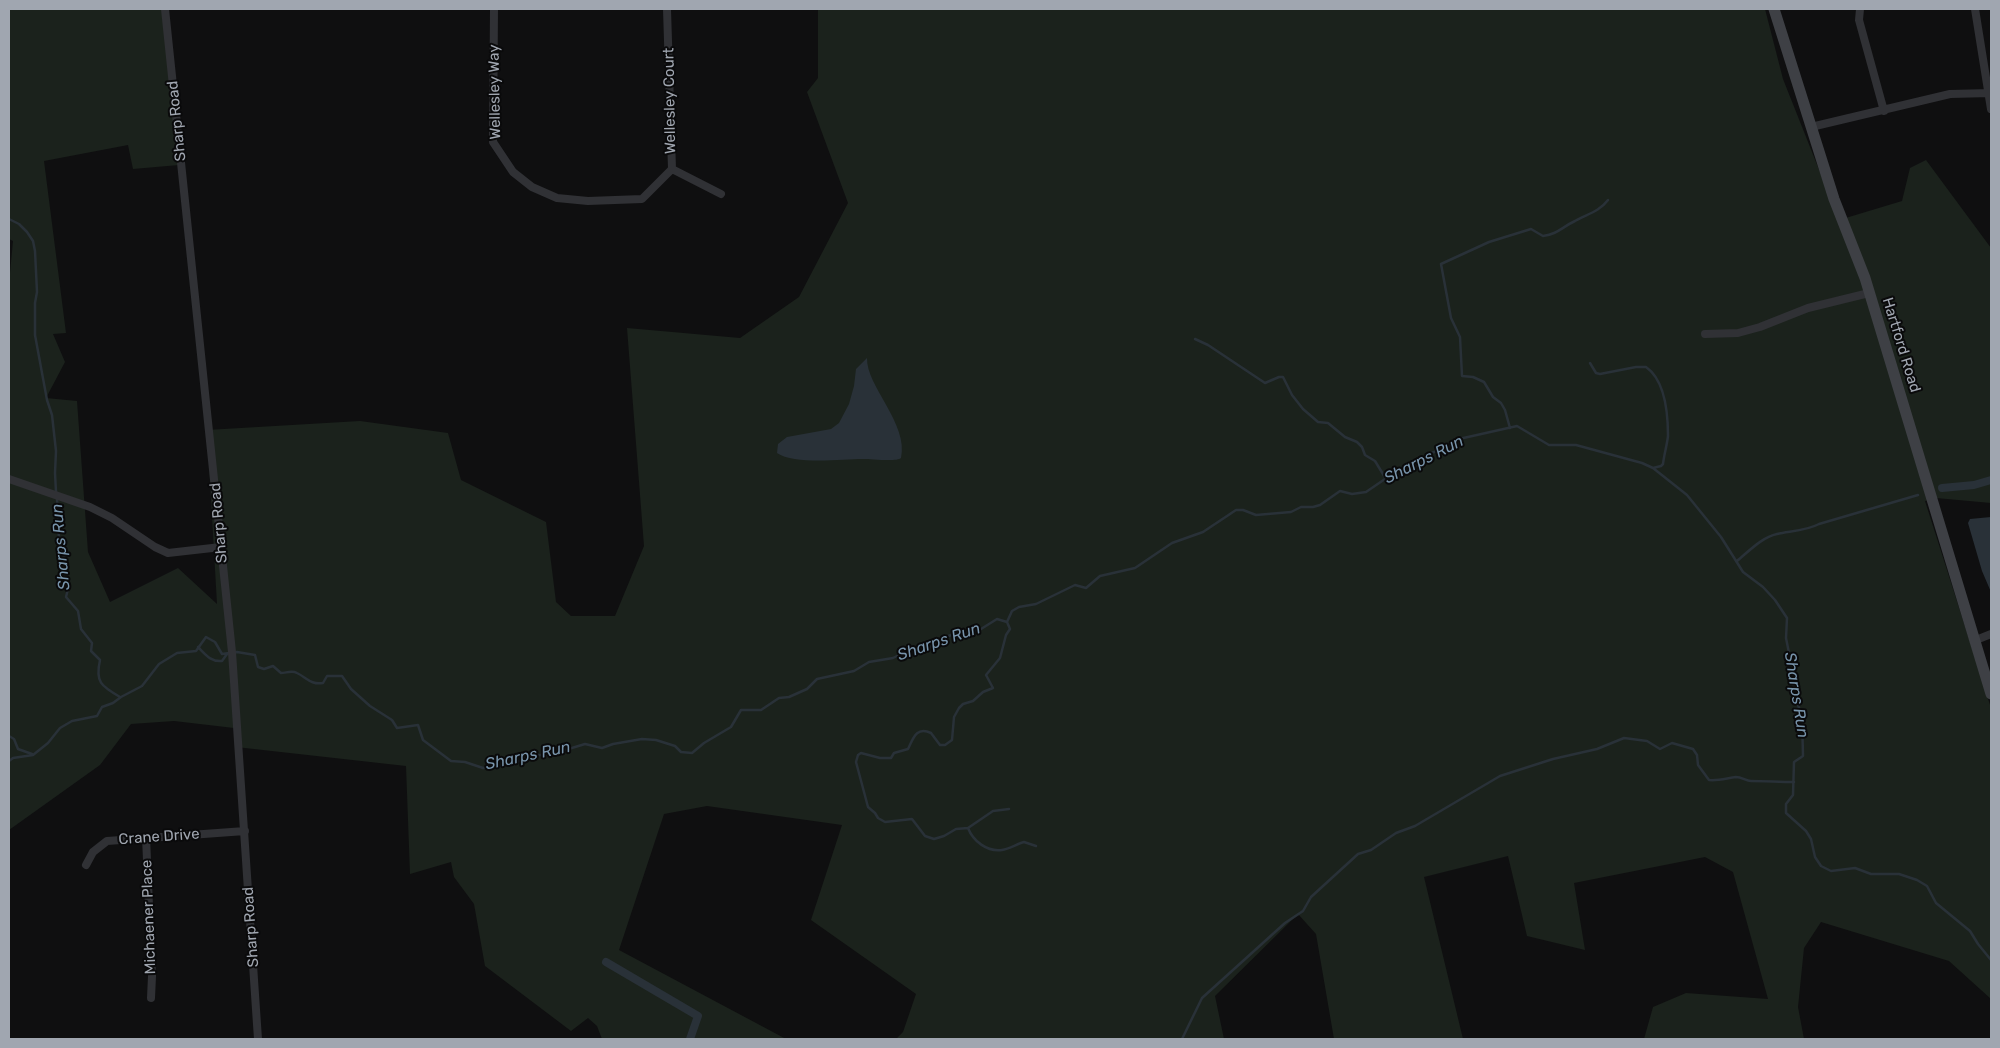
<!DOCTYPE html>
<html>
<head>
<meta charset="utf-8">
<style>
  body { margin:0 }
  #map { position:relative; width:2000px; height:1048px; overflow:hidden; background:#0f0f10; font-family:Rubik,sans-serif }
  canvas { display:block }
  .frame { position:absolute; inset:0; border:10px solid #a0a6b0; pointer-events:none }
</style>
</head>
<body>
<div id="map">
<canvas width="2000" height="1048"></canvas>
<div class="frame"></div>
</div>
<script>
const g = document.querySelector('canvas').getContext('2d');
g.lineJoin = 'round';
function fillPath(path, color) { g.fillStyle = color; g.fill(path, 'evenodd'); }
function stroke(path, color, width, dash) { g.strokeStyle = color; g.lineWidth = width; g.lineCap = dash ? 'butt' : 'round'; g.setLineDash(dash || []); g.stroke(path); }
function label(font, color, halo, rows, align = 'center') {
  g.font = font + ' Rubik,sans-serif'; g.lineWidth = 4; g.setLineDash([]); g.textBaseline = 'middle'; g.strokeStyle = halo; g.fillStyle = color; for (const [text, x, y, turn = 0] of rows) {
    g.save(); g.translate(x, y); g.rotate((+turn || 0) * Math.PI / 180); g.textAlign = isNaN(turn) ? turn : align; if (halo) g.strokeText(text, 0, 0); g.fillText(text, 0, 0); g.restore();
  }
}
fillPath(new Path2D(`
  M 9,9 L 165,9 L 179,165 L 133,169 L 128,145 L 44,161 L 66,333 L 53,334 L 65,362 L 46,398 L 77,401 L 88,552 L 110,602 L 178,568 L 217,604 L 207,430 L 360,421 L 448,433 L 461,480 L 546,522 L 556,602 L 571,616 L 615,616 L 644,546 L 627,328 L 740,338 L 799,297 L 848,203 L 807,92 L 818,78 L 818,9 L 1765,9 L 1783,79 L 1839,220 L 1902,201 L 1910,168 L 1926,160 L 1991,248 L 1991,503 L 1936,498 L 1925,501 L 1991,708 L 1991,999 L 1949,961 L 1821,922 L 1804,948 L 1798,1007 L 1804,1039 L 1644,1039 L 1653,1007 L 1686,993 L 1768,999 L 1733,872 L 1705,857 L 1574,883 L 1585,950 L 1527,936 L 1508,856 L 1424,877 L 1463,1039 L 1334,1039 L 1316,934 L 1298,914 L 1215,996 L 1224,1039 L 896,1039 L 903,1032 L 916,994 L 811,920 L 842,825 L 707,806 L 664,814 L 619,950 L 786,1039 L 602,1039 L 597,1026 L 588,1018 L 571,1031 L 485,966 L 474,904 L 454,877 L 451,862 L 410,874 L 406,766 L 236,747 L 234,728 L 174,721 L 131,724 L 100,765 L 9,830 L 9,283 L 13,241 L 9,239 Z`), '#1b221c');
fillPath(new Path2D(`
  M 867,358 C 866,386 909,424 901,458 C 897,462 871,459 863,459 C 842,459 794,465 777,453 L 778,444 L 787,437 L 831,429 L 839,423 L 849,404 L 854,386 L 856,369 Z
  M 1991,517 L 1991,592 L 1982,571 L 1968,523 L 1970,519 Z`), '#293138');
stroke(new Path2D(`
  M 9,219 L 19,224 L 27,232 L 33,241 L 35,251 L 37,292 L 35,303 L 35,335 L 47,400 L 52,415 L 56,451 L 55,473 L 56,492
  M 1195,339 L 1208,345 L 1265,383 L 1279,377 L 1283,377 L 1292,395 L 1303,409 L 1318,422 L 1328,423 L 1345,437 L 1357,442 L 1362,447 L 1365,455 L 1375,461 L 1386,479
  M 1590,363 L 1596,373 L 1600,374 L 1636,367 L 1646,367 C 1666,381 1668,414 1668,436 C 1667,445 1664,455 1663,464 L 1661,466 L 1653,468
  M 1510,428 L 1505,410 L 1501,403 L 1493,397 L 1484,382 L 1473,377 L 1462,376 L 1460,337 L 1451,318 L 1441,264 L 1489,242 L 1531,229 L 1543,236 C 1558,234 1562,227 1575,221 C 1587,214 1599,212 1608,200
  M 57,498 L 59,540 L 64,556 L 61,573 L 68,589 L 66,597 L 78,611 L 81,629 L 92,643 L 91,651 L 100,660 C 95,682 101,686 120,697
  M 1737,561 C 1748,552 1762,537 1777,534 C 1791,531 1806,531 1819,524 L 1918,495
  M 1007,622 L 1012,611 L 1019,607 L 1036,604 L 1075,585 L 1086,588 L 1100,576 L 1135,568 L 1172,543 L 1203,532 L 1236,510 L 1243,510 L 1256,515 L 1291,512 L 1301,507 L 1313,507 L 1320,505 L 1340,491 L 1352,494 L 1366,492 L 1385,479 L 1404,474 L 1424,460 L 1429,454 L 1450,446 L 1459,439 L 1517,426 L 1549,445 L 1576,445 L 1642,463 L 1653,468 L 1687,495 L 1721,537 L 1743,572 L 1763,587 L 1775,600 L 1787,618 L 1786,638 L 1794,678 L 1793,690 L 1802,717 L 1803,756 L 1794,762 L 1793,795 L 1786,804 L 1786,813 L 1806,831 L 1811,839 L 1815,857 L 1821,866 L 1831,871 L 1855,868 L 1871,874 L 1899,874 L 1917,880 L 1927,886 L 1936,903 L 1970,931 L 1978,944 L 1991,960
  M 1007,622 L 1010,629 L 1006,635 L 1000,658 L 986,675 L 993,688 L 983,692 L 973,701 L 963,704 L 959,708 L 954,717 L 952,740 L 945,745 L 940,745 L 931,733 C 916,726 913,739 908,749 L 894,753 L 891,758 L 880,758 L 861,753 L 858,755 L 856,762 L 868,807 L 875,813 L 878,818 L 885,822 L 912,819 L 925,836 L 934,839 L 944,836 L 956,829 L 968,828 L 993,811 L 1009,809
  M 198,647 C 206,655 211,662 222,661 L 227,654
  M 9,736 L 14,739 L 18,749 L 32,754
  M 9,761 L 13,758 L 33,755 L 48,743 L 60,728 L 72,721 L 97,716 L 102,707 L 113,703 L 121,697 L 142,686 L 159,664 L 177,653 L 196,651 L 206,637 L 215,642 L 222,654 L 237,652 L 255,655 L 258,667 L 264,669 L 273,666 L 281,673 C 286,673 292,670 297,673 C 307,678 311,685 323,683 L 327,676 L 342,676 L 351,689 L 370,706 L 392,720 L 397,728 L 418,725 L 423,740 L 451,761 L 465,762 L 483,768 L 517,762 L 529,756 L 552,754 L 585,744 L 602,748 L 613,744 L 642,739 L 656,740 L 675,746 L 681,752 L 692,753 L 704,743 L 731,727 L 741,710 L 761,710 L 779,698 L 789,697 L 807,689 L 817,679 L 854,671 L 869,662 L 893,658 L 907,651 L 926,649 L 937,644 L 944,638 L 958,632 L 966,633 L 981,629 L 997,619 L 1007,622
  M 968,828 C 973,841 987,852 1002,850 C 1009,849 1017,844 1024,842 L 1036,846
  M 1182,1039 L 1202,998 L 1285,923 L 1303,911 L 1311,897 L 1358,854 L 1371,850 L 1396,833 L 1415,826 L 1500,776 L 1553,759 L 1597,749 L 1624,738 L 1647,741 L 1660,749 L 1672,743 L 1693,749 L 1697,755 L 1698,765 L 1709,780 C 1719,781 1727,778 1736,777 C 1742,777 1746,781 1751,781 C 1765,781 1780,782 1794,782`), '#293138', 2.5);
stroke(new Path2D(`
  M 1942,488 L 1974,485 L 1991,480
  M 606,962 L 698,1016 L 690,1039`), '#293138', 8);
stroke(new Path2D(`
  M 165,9 L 232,652 L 258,1039
  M 494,9 L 493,142 L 513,172 L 532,187 L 557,198 L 588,201 L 642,199 L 672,169
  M 667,9 L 672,169 L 721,194
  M 1860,9 L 1859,20 L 1884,111
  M 1975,9 L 1991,109
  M 1811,127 L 1950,94 L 1991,93
  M 1705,334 L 1738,333 L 1760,327 L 1808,308 L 1869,293
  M 9,479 L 90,507 L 112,518 L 155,547 L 168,553 L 221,547
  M 1976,640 L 1991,634
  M 146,837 L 152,976 L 151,998
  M 86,865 L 93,852 L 107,841 L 245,831`), '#303135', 8);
stroke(new Path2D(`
  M 1774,9 L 1834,199 L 1865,278 L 1991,694`), '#3e4045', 11);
label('15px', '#a0a6b0', '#0a0a0b', [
  ["Wellesley Way",495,92,-91],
  ["Wellesley Court",670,101,-91],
  ["Sharp Road",177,121,-96],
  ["Hartford Road",1901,345,73],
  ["Sharp Road",219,523,-95],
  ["Crane Drive",159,837,-4],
  ["Michaener Place",149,917,-92],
  ["Sharp Road",251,927,-94]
]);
label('italic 16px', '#7894ab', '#0a0a0b', [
  ["Sharps Run",1424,460,-27],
  ["Sharps Run",61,547,-95],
  ["Sharps Run",939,642,-19],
  ["Sharps Run",1796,695,81],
  ["Sharps Run",528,756,-12]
]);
</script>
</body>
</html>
